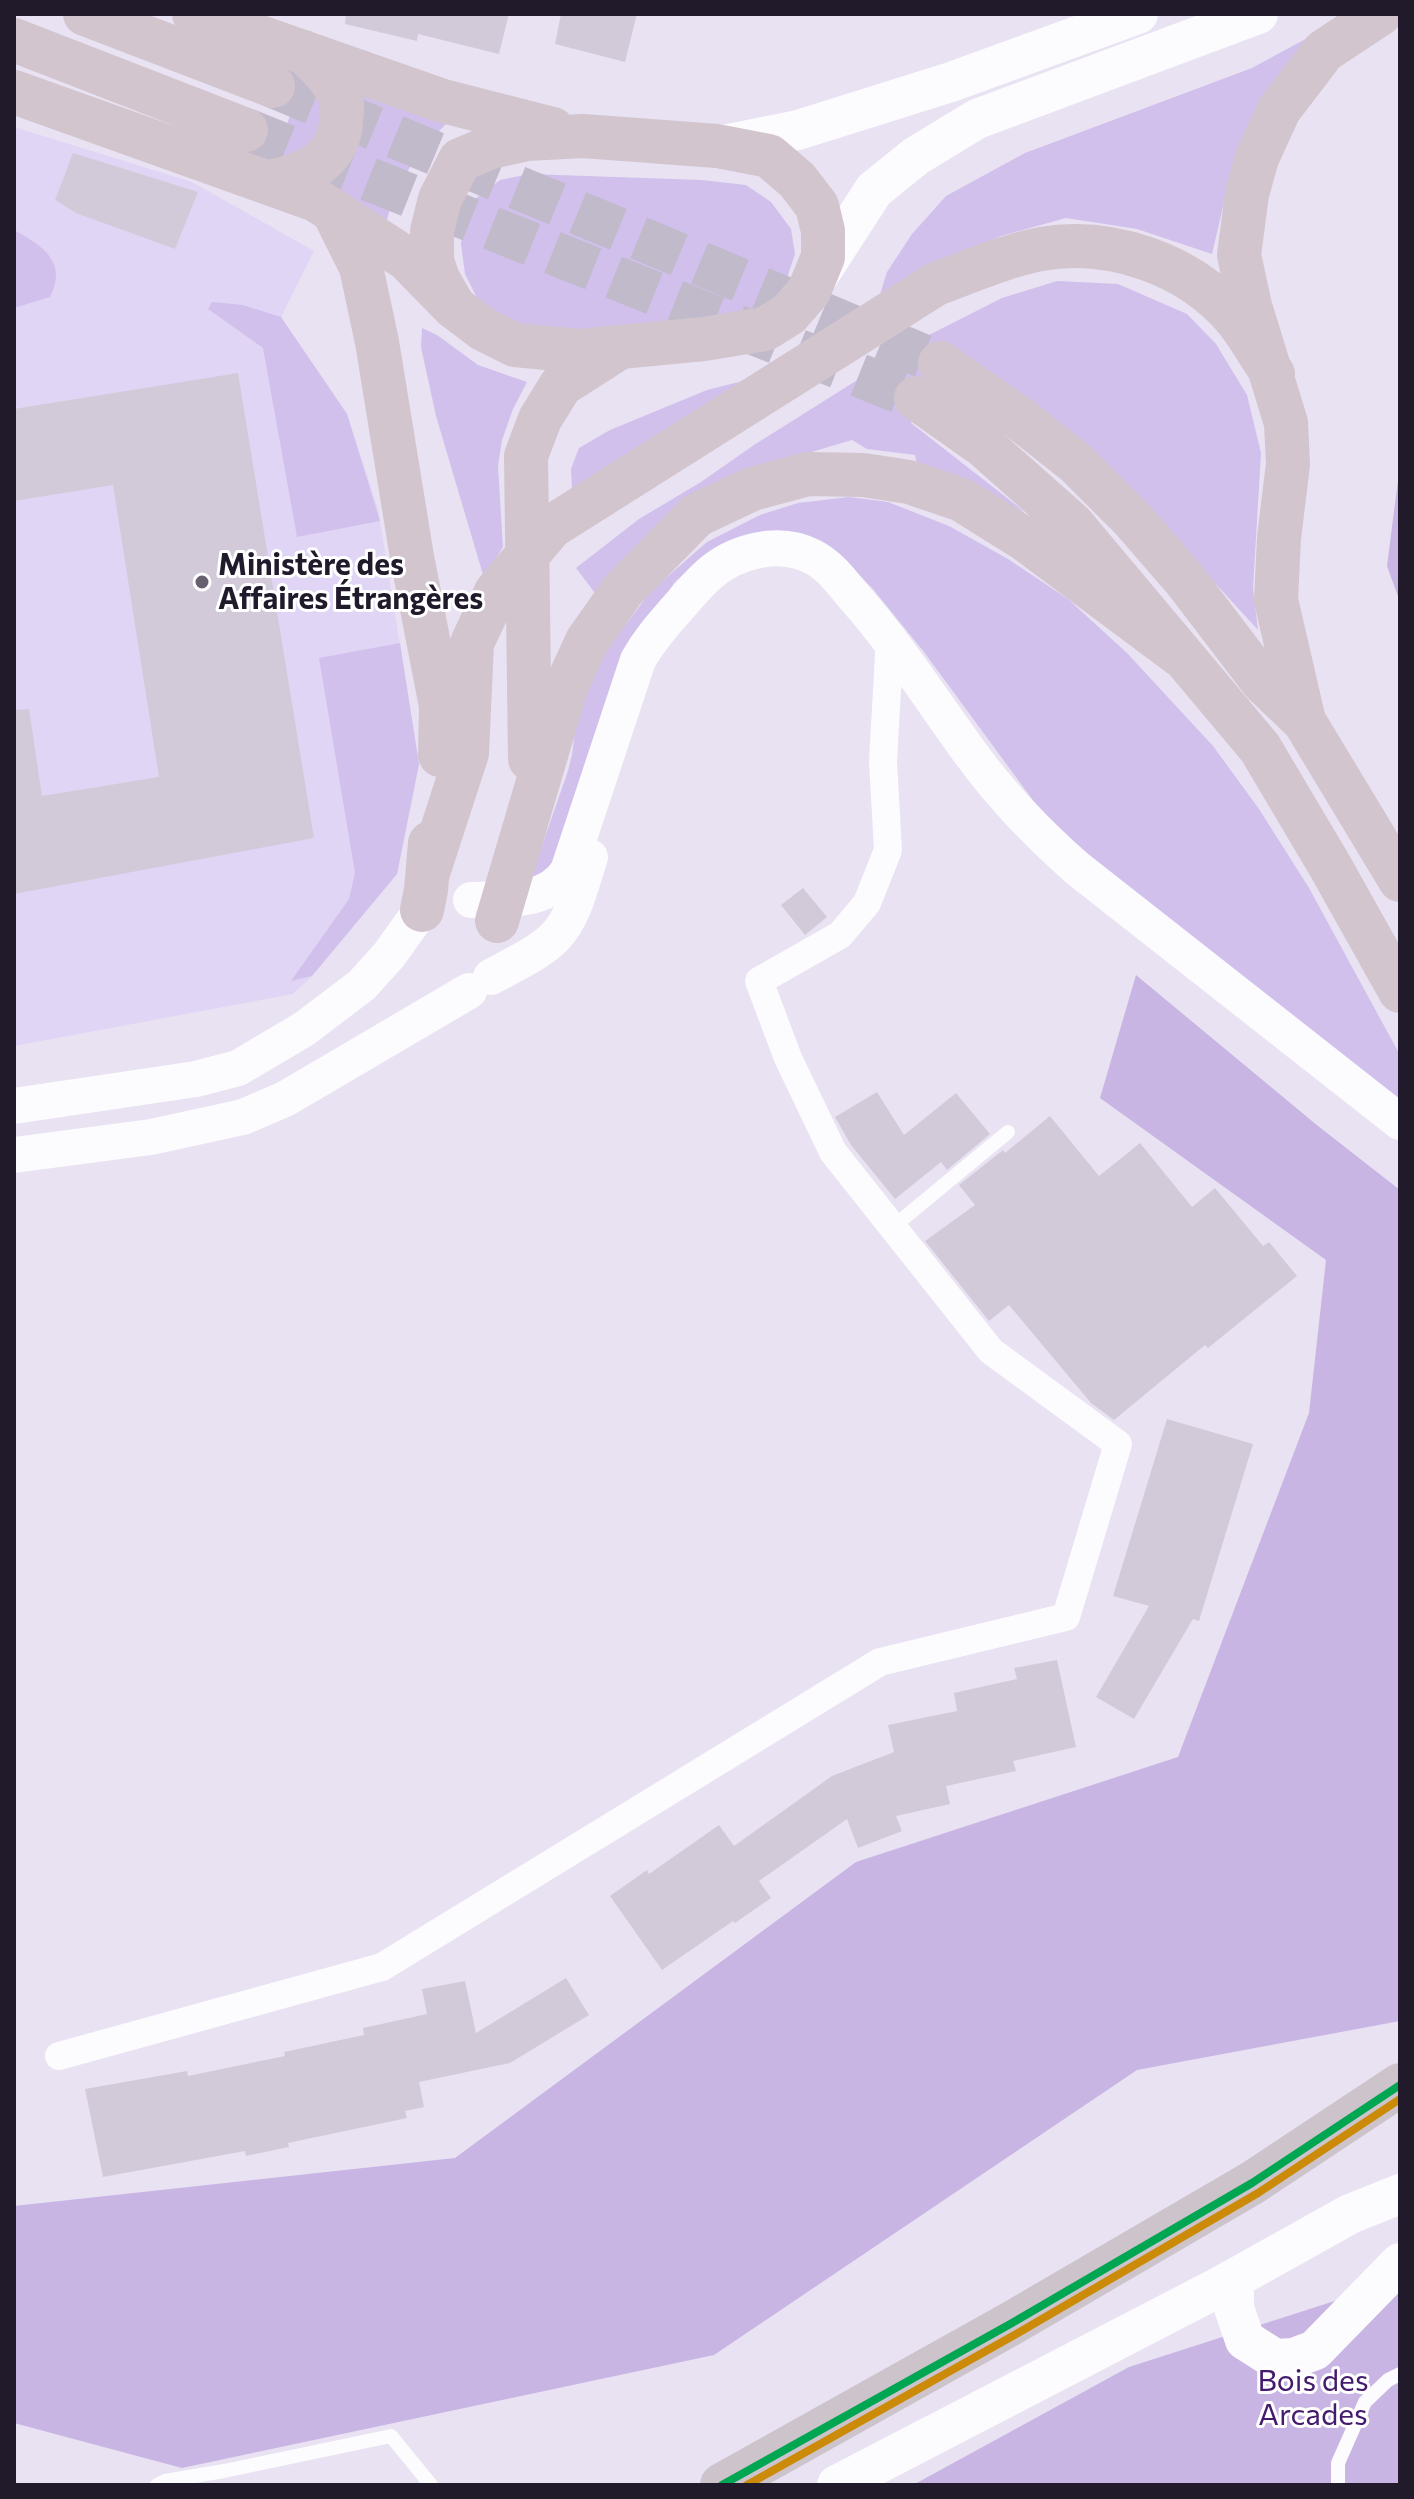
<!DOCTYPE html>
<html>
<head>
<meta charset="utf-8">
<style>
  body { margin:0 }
  #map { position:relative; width:1414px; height:2499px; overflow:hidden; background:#e8e2f3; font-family:Commissioner,sans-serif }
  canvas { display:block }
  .frame { position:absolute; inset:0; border:16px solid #211a2b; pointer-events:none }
</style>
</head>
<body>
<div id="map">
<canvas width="1414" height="2499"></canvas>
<div class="frame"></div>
</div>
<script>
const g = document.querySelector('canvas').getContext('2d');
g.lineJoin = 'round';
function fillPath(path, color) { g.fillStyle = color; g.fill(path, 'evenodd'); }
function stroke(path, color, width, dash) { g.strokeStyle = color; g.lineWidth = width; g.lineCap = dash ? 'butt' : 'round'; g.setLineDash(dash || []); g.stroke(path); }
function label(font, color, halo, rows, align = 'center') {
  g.font = font + ' Commissioner,sans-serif'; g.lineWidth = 6; g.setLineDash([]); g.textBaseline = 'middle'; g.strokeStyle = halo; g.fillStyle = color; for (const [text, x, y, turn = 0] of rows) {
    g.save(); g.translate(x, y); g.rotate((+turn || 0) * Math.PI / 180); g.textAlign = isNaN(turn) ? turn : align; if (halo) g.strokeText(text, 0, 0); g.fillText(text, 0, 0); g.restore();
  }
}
fillPath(new Path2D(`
  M 14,127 L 192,182 L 314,251 L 281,317 L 347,414 L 378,509 L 419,764 L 397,874 L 312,976 L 293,994 L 14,1046 Z`), '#e1d5f5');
fillPath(new Path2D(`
  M 1324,29 L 1230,177 L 1212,254 L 1137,229 L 1066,218 L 1001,236 L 934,267 L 878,301 L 887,272 L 912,234 L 946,196 L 1025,153 L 1252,68 Z
  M 304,75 L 324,96 L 323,141 L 273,165 Z
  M 348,87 L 449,121 C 421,148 396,181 387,220 L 316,180 Z
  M 529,174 L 702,180 L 746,185 L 771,202 L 791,229 L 795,254 L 786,281 L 778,295 L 749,315 L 538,335 L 481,306 L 465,274 L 461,244 L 465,219 L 475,199 L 500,180 Z
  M 14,230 C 43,246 68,262 50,297 L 14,308 Z
  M 1057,281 L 1118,284 L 1187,314 L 1216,344 L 1247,395 L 1261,453 L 1253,588 L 1258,630 L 1102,460 L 957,355 L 911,423 L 1025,512 L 917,465 L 915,455 L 867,449 L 852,440 L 761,467 L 595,593 L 576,568 L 639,519 L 701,482 L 754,445 L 929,335 L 1002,298 Z
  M 212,302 L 243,305 L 281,317 L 347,414 L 380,521 L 297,537 L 263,348 L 208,309 Z
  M 422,328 L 437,335 L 478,365 L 527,382 L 513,409 L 502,440 L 498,466 L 503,547 L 484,578 L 436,416 L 421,347 Z
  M 751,379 L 572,490 L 571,469 L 579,448 L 610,430 L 707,390 Z
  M 849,497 L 888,502 L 949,526 L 1008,559 L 1068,599 L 1127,653 L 1213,746 L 1259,809 L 1309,888 L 1400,1055 L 1400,1112 L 1134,900 L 1046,818 L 924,652 L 873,589 L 839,555 L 690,568 L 674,583 L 659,607 L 554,879 L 531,877 L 568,771 L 572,755 L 576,722 L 592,669 L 651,591 L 707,542 L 760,515 L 798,503 Z
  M 400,643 L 419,764 L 397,874 L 312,976 L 291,981 L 349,899 L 355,873 L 319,658 Z`), '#d1c0ec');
fillPath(new Path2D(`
  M 1400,465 L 1400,602 L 1387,566 Z
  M 1136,975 L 1318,1126 L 1400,1190 L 1400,2021 L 1137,2070 L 714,2355 L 182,2468 L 14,2423 L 14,2206 L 455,2158 L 856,1862 L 1178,1757 L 1309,1413 L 1326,1260 L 1100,1098 Z
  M 1400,2280 L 1400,2485 L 913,2485 L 1129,2367 Z`), '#c8b5e3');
fillPath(new Path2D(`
  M 346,14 L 509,14 L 499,54 L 418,34 L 417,41 L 345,24 Z
  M 561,14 L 637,14 L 625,62 L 555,44 Z
  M 73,153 L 198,192 L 175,249 L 76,213 L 55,200 Z
  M 238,373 L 314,838 L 14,894 L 14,710 L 29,709 L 42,796 L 159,777 L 113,485 L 14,501 L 14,409 Z
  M 803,888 L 827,917 L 805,935 L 781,905 Z
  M 877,1092 L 904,1135 L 956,1093 L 990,1134 L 947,1170 L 941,1162 L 895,1199 L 851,1145 L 835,1117 Z
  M 1050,1116 L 1099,1176 L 1140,1143 L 1192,1207 L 1215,1188 L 1263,1246 L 1269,1242 L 1297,1276 L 1208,1348 L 1205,1345 L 1114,1420 L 1091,1403 L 1009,1305 L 989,1321 L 925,1241 L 975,1205 L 959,1185 L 1003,1150 L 1005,1153 Z
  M 1167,1419 L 1253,1444 L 1199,1621 L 1193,1619 L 1134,1719 L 1096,1697 L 1149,1606 L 1113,1596 Z
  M 1057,1660 L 1076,1747 L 1013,1761 L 1016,1771 L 946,1786 L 950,1804 L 896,1816 L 902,1831 L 858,1848 L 847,1819 L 759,1881 L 771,1898 L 735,1923 L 733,1921 L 662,1970 L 610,1896 L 647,1870 L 649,1874 L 719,1825 L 734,1846 L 832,1776 L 894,1752 L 888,1725 L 957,1711 L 954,1693 L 1017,1679 L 1014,1668 Z
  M 566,1978 L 589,2015 L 510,2063 L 419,2082 L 424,2107 L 405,2111 L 407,2118 L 288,2143 L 289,2147 L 246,2156 L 245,2151 L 103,2177 L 85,2089 L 187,2071 L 188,2076 L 285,2056 L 284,2052 L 364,2035 L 363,2028 L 427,2014 L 422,1989 L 465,1981 L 476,2033 Z`), '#d3cad9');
stroke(new Path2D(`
  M 273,86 L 940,363
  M 246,130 L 916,398`), '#c0bacb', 44, [44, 22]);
stroke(new Path2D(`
  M 893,1227 L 1008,1132
  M 157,2485 L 165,2481 L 224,2471 L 391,2436 L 431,2485
  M 1338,2485 L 1338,2463 L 1365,2402 L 1388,2380 L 1400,2374`), '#fcfbfd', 14);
stroke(new Path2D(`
  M 59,2056 L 382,1967 L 880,1662 L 1066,1617 L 1118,1444 L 991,1351 L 833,1152 L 788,1058 L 759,981 L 840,935 L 867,903 L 888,850 L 883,761 L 890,637`), '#fcfbfd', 28);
stroke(new Path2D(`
  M 471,900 C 506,898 547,904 568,871 L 638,660 C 648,642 660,628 674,612 C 685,600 695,587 707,576 C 734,551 779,539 813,557 C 831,566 843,584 856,599 C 899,648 933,702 971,754 C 1003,798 1038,834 1078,869 L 1400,1122
  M 491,977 C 512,965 538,954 555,937 C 575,916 581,884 590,857
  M 14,1106 L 196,1079 L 238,1068 L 304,1029 L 362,985 L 389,955 L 412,923
  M 14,1155 L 151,1137 L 243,1117 L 285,1099 L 469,991`), '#fcfbfd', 36);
stroke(new Path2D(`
  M 723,145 L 798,130 L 951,82 L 1138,14
  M 817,278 L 874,190 L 916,156 L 977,119 L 1258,14
  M 1234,2279 L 1234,2308 L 1245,2340 L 1275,2359 L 1294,2358 L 1315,2350 L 1400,2263
  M 837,2485 L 1221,2286 L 1350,2214 L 1400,2194`), '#fcfbfd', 40);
stroke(new Path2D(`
  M 722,2485 L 1012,2323 L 1252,2183 L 1400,2085`), '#ccc3cb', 44);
stroke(new Path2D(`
  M 85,14 L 273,86
  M 194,14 L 443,101 L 553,129
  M 14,40 L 246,130
  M 14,92 L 316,200 L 407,259 L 454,307 L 483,329 L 515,345 L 578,351 L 704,339 L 765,329 L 789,314 L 809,291 L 823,257 L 823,231 L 817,206 L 797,180 L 769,156 L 717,146 L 583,136 L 527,139 L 491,147 L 460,160 L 440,199 L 432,231 L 432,261 L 438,279 L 454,307
  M 269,182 C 302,176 338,162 341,122 C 341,117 343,108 342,103 C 337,83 319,66 304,52
  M 333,211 L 361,267 L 377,342 L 412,557 L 441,706 L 440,755
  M 940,363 L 1019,418 L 1076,463 L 1133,520 L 1185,580 L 1262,681 L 1304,721 L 1400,880
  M 916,398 L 984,446 L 1072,524 L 1260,748 L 1330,866 L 1400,991
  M 1304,721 L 1276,600 L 1279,538 L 1288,464 L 1286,423 L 1250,306 L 1239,255 L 1247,194 L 1257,158 L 1279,110 L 1324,51 L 1380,14
  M 530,759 L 526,456 L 540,419 L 561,385 L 619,348
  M 428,873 L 467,753 L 472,643 L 496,592 L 551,527 L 936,284 C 971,271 1005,256 1041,249 C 1111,237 1189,264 1235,318 C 1249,335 1260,356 1273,374
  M 422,910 L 426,890 L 430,843
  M 497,921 L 566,687 L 587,641 L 623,590 L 697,515 L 752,489 L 808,474 L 863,475 L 909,482 L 962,500 L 1026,540 L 1180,655`), '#d2c5cd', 44);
stroke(new Path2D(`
  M 722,2485 L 1012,2323 L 1252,2183 L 1400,2085`), '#00a651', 8);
stroke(new Path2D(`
  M 747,2485 L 1018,2333 L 1258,2193 L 1400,2099`), '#cc8a09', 8);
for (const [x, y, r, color] of [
  [202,582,8,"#676071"]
]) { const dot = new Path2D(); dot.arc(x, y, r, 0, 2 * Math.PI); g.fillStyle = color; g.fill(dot); stroke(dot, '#fff', 3); }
label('bold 30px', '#211a2b', '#fff', [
  ["Ministère des",218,565],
  ["Affaires Étrangères",218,599]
], 'left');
label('30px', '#441b6c', '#fff', [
  ["Bois des",1313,2381],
  ["Arcades",1313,2415]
]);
</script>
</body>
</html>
